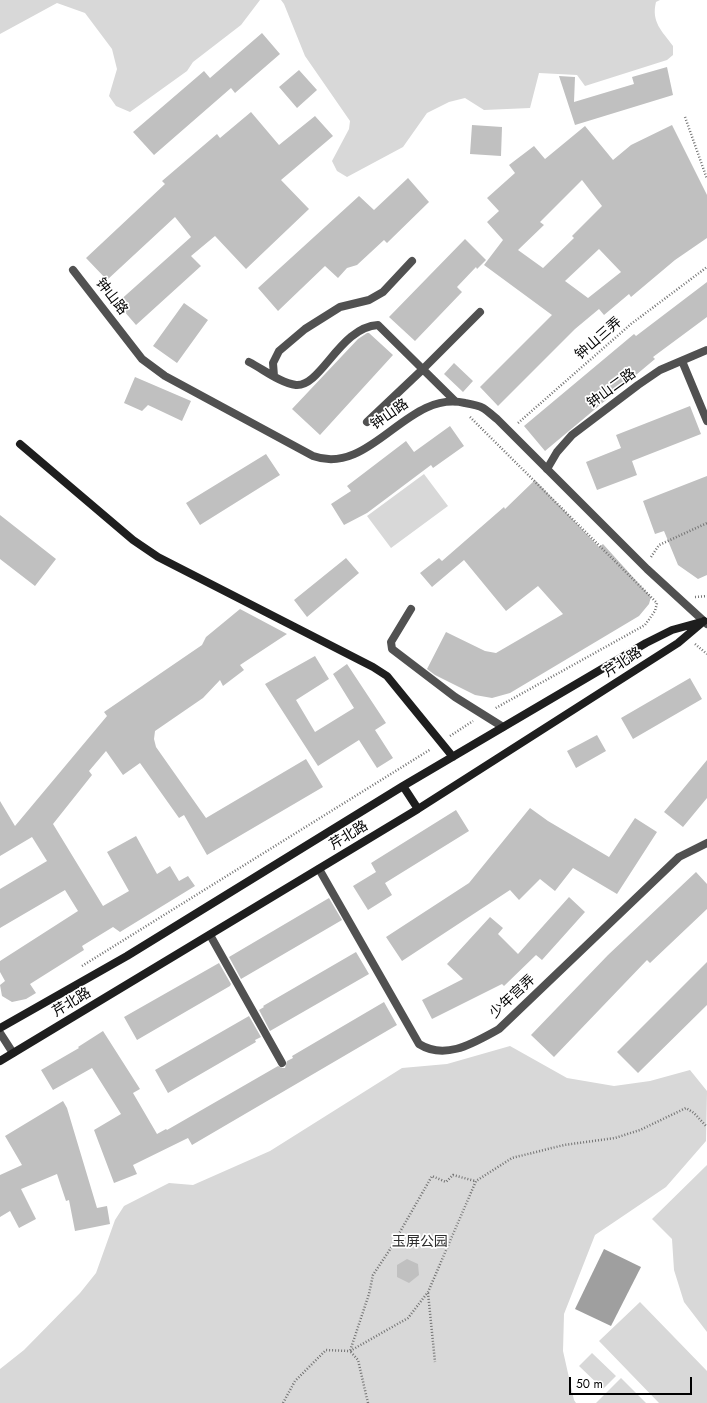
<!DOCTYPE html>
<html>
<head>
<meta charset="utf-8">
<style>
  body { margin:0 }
  #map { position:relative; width:707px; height:1403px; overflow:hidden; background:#fff; font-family:Jost,sans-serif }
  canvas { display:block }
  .scale { position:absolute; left:569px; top:1377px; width:123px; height:18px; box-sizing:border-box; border:2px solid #000; border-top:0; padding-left:5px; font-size:12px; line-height:14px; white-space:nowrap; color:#000; -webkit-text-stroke:3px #fff; paint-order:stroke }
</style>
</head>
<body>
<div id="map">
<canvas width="707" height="1403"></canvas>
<div class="scale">50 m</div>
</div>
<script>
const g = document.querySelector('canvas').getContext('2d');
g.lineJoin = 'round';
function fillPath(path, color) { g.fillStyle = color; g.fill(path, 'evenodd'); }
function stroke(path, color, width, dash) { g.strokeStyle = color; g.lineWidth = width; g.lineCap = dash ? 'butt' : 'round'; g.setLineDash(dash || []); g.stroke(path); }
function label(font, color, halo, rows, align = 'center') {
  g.font = font + ' Jost,"Noto Sans SC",sans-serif'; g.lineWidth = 3.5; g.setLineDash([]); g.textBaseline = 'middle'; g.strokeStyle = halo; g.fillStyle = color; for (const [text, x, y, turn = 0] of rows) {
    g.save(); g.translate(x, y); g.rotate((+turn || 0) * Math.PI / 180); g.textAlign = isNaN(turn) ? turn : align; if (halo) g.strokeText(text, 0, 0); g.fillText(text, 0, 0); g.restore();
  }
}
fillPath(new Path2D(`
  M 0,0 L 260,0 L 241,25 L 193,62 L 187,71 L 130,112 L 116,106 L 109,96 L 117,69 L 112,49 L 85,13 L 57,3 L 0,34 Z
  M 281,0 L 660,0 L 656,2 C 651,22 662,31 673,46 L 673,55 L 667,60 L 585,86 L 577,75 L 539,73 L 530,108 L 484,110 L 465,98 L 449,102 L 427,113 L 403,147 L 347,177 L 337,171 L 332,161 L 349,129 L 350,121 L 305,56 L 284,4 Z
  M 424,474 L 448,506 L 391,548 L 367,516 Z
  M 510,1046 L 567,1078 L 614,1086 L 650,1081 L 690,1070 L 707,1091 L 706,1141 L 666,1187 L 595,1235 L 564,1314 L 563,1351 L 574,1400 L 576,1403 L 0,1403 L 0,1369 L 24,1350 L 80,1293 L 96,1273 L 115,1220 L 124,1206 L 169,1183 L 193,1185 L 270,1151 L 402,1068 L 447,1064 Z
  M 707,1165 L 707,1332 L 684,1302 L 674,1270 L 672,1239 L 652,1219 Z
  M 640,1302 L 707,1371 L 707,1403 L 659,1403 L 599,1341 Z
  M 592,1353 L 616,1376 L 603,1389 L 579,1366 Z
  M 621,1378 L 646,1403 L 596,1403 Z`), '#d8d8d8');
fillPath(new Path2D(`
  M 604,1249 L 641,1267 L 611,1326 L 575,1309 Z`), '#9f9f9f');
fillPath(new Path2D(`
  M 262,33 L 280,54 L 235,93 L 231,88 L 154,155 L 133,132 L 204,71 L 210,78 Z
  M 667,67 L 673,95 L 575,125 L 559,76 L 575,77 L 574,102 L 634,84 L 632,77 Z
  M 299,70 L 317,90 L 297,108 L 279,87 Z
  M 251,112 L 279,145 L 315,116 L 333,136 L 281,180 L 309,209 L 246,269 L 215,236 L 191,256 L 201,266 L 136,325 L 117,303 L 191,237 L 175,217 L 107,280 L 86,258 L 165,184 L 162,181 L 217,134 L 220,138 Z
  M 472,125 L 502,127 L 501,156 L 470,154 Z
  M 672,125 L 707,195 L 707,238 L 675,260 L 631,297 L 629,294 L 604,315 L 599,309 L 575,329 L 498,406 L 480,387 L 552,315 L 484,265 L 503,240 L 487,222 L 499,211 L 487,198 L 515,173 L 509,165 L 534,146 L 545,159 L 585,126 L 613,160 L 631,145 ZM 582,180 L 602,206 L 572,236 L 574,238 L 543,268 L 518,250 L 544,225 L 540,222 ZM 599,249 L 621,272 L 588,298 L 565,281 Z
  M 408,178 L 429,202 L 387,243 L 384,240 L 357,265 L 347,268 L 338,278 L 325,266 L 278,311 L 258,288 L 359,196 L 374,210 Z
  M 465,239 L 486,260 L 477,269 L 476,267 L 457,287 L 462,292 L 415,341 L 389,317 Z
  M 707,282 L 707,317 L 653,357 L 655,359 L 545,451 L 524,426 L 634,334 L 636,336 Z
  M 184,303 L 208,320 L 177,363 L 153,346 Z
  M 367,333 L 369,333 L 393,355 L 320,435 L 292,409 L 358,339 Z
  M 454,363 L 473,381 L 463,392 L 444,374 Z
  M 135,377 L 191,401 L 182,421 L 148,405 L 142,411 L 124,403 Z
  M 690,406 L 701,434 L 632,461 L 637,475 L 597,490 L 586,462 L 621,448 L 616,435 Z
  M 450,426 L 464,446 L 433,468 L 431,465 L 367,513 L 344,525 L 331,504 L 351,491 L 347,486 L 406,441 L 414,452 Z
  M 266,454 L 280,475 L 200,525 L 186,503 Z
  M 707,476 L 707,575 L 698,579 L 678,565 L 664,531 L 655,534 L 643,501 Z
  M 535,480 L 599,547 L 603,544 L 651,597 L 649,604 L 639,616 L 510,693 L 492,698 L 475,695 L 435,675 L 427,669 L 446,632 L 485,651 L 496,653 L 563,614 L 538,586 L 506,611 L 464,560 L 432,587 L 420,573 L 439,558 L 442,561 L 504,507 L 505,509 Z
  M 0,515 L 56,559 L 35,586 L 0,559 Z
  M 346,558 L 359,573 L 307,617 L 294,600 Z
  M 240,609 L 287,634 L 240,665 L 244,670 L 223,686 L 220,680 L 203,698 L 155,731 L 154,739 L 156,747 L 206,818 L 306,759 L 323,787 L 207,855 L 184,815 L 179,818 L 140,763 L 123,775 L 106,751 L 89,771 L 92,775 L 53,824 L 103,906 L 129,891 L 107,852 L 136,836 L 157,874 L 170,866 L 179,881 L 188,876 L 195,886 L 120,932 L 113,927 L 82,946 L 84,950 L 30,984 L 36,993 L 26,999 L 12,1002 L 2,996 L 0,985 L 5,981 L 0,972 L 0,961 L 78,911 L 65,890 L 0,928 L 0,889 L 47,861 L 32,837 L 0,856 L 0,801 L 15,826 L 107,716 L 104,712 L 202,645 L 206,637 Z
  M 315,656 L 329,679 L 296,700 L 315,732 L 354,708 L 333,674 L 347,664 L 386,723 L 375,730 L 393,758 L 377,768 L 359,740 L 318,766 L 265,684 Z
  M 690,678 L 702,699 L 633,739 L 621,718 Z
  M 597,735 L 606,751 L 576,768 L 567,751 Z
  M 707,760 L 707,798 L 683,827 L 664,812 Z
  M 530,808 L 548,821 L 609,857 L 635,818 L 657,832 L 617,894 L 573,868 L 555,891 L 540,879 L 519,900 L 510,890 L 402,961 L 386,937 L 469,883 Z
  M 456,810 L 469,831 L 385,883 L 392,895 L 368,910 L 353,886 L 376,872 L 371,863 Z
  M 696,872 L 707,884 L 707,909 L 650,963 L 647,960 L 554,1057 L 531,1035 L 608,955 Z
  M 569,897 L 585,912 L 542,960 L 536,955 L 504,986 L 502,984 L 432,1019 L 422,1000 L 463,979 L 447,964 L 490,917 L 503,928 L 498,934 L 518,954 Z
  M 329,898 L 342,920 L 241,979 L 229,957 Z
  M 356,952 L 369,974 L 270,1031 L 259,1010 L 264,1007 L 263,1006 Z
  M 707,962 L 707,1005 L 638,1073 L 617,1052 Z
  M 219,963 L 231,984 L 230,986 L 137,1040 L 124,1017 Z
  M 384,1002 L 397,1025 L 192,1145 L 188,1138 L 133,1165 L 137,1174 L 114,1183 L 94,1130 L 121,1114 L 92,1068 L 53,1090 L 41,1070 L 79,1048 L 78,1047 L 103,1031 L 140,1089 L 133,1093 L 157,1134 L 166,1129 L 167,1130 L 278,1066 L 282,1068 L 285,1068 L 287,1061 L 293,1058 L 292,1056 Z
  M 249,1016 L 261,1037 L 255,1040 L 256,1042 L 168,1093 L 155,1070 Z
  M 63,1101 L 67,1108 L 97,1208 L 107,1206 L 110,1224 L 75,1231 L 69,1200 L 66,1201 L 57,1174 L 21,1189 L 36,1219 L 19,1228 L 10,1211 L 0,1217 L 0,1175 L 22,1165 L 5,1136 Z
  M 407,1259 L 418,1264 L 419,1275 L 409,1283 L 397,1277 L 397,1265 Z`), '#c0c0c0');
stroke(new Path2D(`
  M 685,117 L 707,179
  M 470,417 L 657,603 L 655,611 L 645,625 L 494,709
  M 518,423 L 631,324 L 707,267
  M 651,557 L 659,545 L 707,523
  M 695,597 L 707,596
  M 695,644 L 707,654
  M 450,736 L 473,721
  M 82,966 L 431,749
  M 428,1293 L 435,1362
  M 283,1403 L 295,1381 L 326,1350 L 350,1351 L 408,1318 L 428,1292 L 476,1181 L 512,1158 L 564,1145 L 615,1138 L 640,1130 L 686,1108 L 694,1113 L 707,1127
  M 368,1403 L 358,1360 L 350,1351 L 369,1294 L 373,1275 L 389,1251 L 432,1176 L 446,1182 L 453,1175 L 475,1181`), '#737373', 2.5, [1, 2]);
stroke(new Path2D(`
  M 682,361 L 707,421
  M 249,362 C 263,369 280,383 296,385 C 321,387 340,327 378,325 L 455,401
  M 274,376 L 273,363 L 279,351 L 305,329 L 340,307 L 369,300 L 383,292 L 412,261
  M 367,422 L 423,369 L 480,312
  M 547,469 L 557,452 L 572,435 L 638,385 L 660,370 L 707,350
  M 411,609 L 391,642 L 392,649 L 455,697 L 503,727
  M 319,869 L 419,1044 C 446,1061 475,1042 499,1029 L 679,857 L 707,843
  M 210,935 L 282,1063`), '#515151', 8);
stroke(new Path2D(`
  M 73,270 L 142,359 L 165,376 L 313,456 C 371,477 407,389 465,403 C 471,404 478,405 483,408 C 488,411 493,416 497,419 L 647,569 L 707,624
  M 0,1033 L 13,1053`), '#515151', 8);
stroke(new Path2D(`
  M 20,444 L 133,540 L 158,557 L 373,667 L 387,676 L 453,757
  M 403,786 L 418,809
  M 0,1028 L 127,956 L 403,786 L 646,643 L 672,630 L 701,622
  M 0,1061 L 418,809 L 678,643 L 704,621`), '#1e1e1e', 8);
label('14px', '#000', '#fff', [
  ["钟山路",111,297,52],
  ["钟山三弄",599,339,-41],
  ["钟山二路",612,389,-36],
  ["钟山路",390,415,-35],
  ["芹北路",623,663,-33],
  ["芹北路",349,836,-31],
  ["少年宫弄",513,997,-43],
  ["芹北路",72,1003,-31]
]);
label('14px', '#2f2f2f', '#fff', [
  ["玉屏公园",420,1243]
]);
</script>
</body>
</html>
